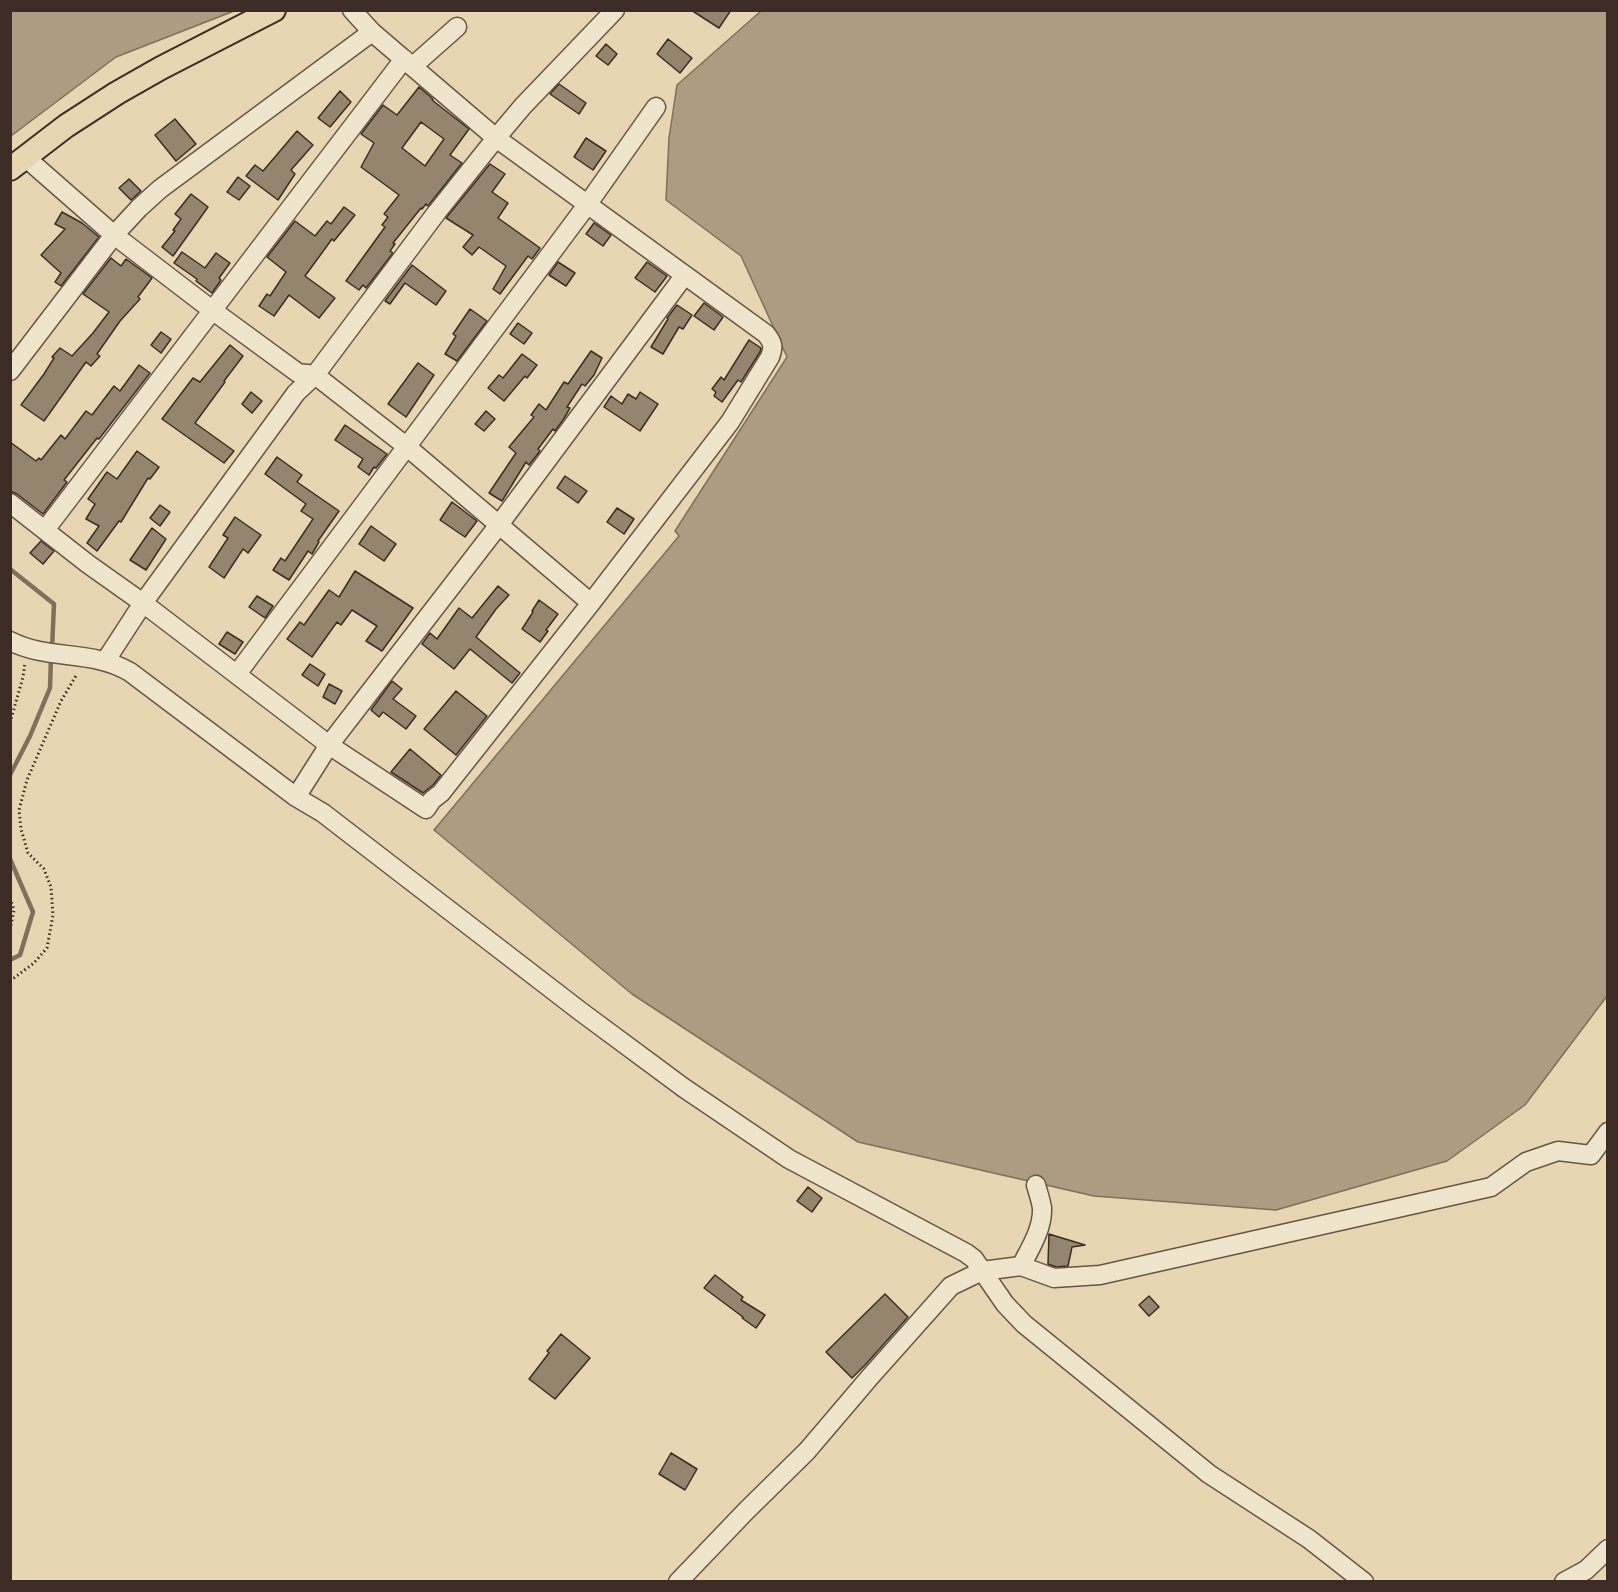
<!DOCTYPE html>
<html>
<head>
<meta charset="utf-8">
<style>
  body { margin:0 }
  #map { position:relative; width:1618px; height:1592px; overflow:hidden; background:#e7d6b1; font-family:"IM FELL French Canon",serif }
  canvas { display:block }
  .frame { position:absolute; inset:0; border:12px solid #3d2c25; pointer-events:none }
</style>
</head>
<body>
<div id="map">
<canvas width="1618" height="1592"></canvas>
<div class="frame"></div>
</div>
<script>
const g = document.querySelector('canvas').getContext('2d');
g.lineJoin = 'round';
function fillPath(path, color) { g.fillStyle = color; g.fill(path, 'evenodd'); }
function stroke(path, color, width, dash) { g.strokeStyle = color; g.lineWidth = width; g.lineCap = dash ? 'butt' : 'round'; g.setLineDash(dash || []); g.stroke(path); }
const water = new Path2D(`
  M 11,10 L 234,10 L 234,11 L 116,57 L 11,136 Z
  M 761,11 L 1607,11 L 1607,996 L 1525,1105 L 1447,1161 L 1276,1210 L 1094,1196 L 858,1142 L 632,994 L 434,830 L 679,536 L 675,531 L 787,357 L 741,256 L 666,200 L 669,138 L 677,85 Z`);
fillPath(water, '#ad9c81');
stroke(water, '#806f5c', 1.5);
stroke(new Path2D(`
  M 10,569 L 54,604 L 52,649
  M 10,775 L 30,736 L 50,688 L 51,657
  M 10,859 L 33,912 L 20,955 L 10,960`), '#806f5c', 4.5);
const building = new Path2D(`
  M 691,10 L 731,10 L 719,28 Z
  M 668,39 L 692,58 L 680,73 L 657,54 Z
  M 606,44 L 617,54 L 608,65 L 596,56 Z
  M 559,84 L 586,103 L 579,114 L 550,94 Z
  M 419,87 L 433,99 L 432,100 L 469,129 L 450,155 L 462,163 L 428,206 L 426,204 L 422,209 L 421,208 L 393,243 L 395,244 L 390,251 L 393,253 L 366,288 L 363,285 L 359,290 L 346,281 L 385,227 L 382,225 L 388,217 L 384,214 L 399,195 L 361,167 L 374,143 L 361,134 L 383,105 L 397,115 ZM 421,122 L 444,139 L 425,166 L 402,148 Z
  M 340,91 L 351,102 L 330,127 L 318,118 Z
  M 175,119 L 196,144 L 176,161 L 155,135 Z
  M 297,131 L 313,145 L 291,170 L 295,174 L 278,200 L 246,176 L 255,165 L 263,171 Z
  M 586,138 L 606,151 L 593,170 L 574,157 Z
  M 490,164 L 505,174 L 492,192 L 508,203 L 498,218 L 540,248 L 532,259 L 528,256 L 500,294 L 493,289 L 506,266 L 479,247 L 472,255 L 463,247 L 473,235 L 446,218 Z
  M 238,177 L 250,186 L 239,200 L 227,192 Z
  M 129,179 L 141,191 L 131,200 L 119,188 Z
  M 191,194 L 208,207 L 173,256 L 162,247 L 175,231 L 173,230 L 181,219 L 175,214 Z
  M 344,207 L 355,215 L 334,241 L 332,239 L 305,276 L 335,298 L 319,318 L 289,295 L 274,316 L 259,306 L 267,294 L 270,296 L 286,272 L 267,257 L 295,221 L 315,236 L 327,221 L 331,224 Z
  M 62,212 L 82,223 L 99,237 L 61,286 L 55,282 L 61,273 L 41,255 L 65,229 L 55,224 Z
  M 594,223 L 611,235 L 603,246 L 586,234 Z
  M 182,252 L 205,268 L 216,253 L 230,263 L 219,278 L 221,280 L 212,293 L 196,281 L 197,279 L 174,263 Z
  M 111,258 L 121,266 L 126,259 L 152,278 L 138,297 L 140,299 L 120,321 L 97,354 L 100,356 L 91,366 L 86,362 L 44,421 L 21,405 L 44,374 L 54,358 L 52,357 L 60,348 L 72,356 L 93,333 L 109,312 L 83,294 Z
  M 558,262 L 575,273 L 566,286 L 549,275 Z
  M 647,262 L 667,276 L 655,292 L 635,278 Z
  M 412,265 L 446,291 L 436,305 L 405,283 L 390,304 L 385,301 Z
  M 704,303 L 723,317 L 714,330 L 694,316 Z
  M 677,305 L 692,315 L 683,329 L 679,327 L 663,354 L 651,347 L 668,319 L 667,318 Z
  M 470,309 L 487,321 L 457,361 L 445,354 L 456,336 L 453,334 Z
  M 518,323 L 532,333 L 524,344 L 510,334 Z
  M 161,332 L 171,339 L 161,353 L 151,345 Z
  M 749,340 L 761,348 L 760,352 L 741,382 L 738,380 L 722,402 L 714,396 L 716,392 L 712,389 L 721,377 L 724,380 Z
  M 230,345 L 243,356 L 224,381 L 225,382 L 195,423 L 234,451 L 224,463 L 162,419 L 193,378 L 200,382 Z
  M 591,351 L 602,358 L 594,375 L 585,386 L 582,384 L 567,407 L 570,408 L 563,420 L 555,431 L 553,429 L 538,449 L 540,451 L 529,465 L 526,462 L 502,501 L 489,493 L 516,453 L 509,447 L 534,417 L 531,415 L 539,404 L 546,410 L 564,382 L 568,384 Z
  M 522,354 L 537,365 L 527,378 L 525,376 L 504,401 L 488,388 L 499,375 L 503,378 Z
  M 418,363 L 434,375 L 406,417 L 388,404 Z
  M 139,365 L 150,373 L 99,439 L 97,438 L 64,480 L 67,482 L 43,514 L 17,494 L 10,491 L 10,442 L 36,461 L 39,458 L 41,460 L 61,435 L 65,439 L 86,411 L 92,415 L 114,386 L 120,391 Z
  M 251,392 L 262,401 L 252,413 L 242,404 Z
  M 640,392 L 658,404 L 640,431 L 604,407 L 611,396 L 622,404 L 628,394 L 636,399 Z
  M 486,411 L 495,419 L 484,431 L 475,424 Z
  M 345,425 L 387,454 L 376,468 L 374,467 L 369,475 L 358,467 L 363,459 L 335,440 Z
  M 137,451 L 159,467 L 150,479 L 148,478 L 121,522 L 119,521 L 97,551 L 87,543 L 99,526 L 86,519 L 95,504 L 88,499 L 107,472 L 117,479 Z
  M 277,457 L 302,475 L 297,482 L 339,511 L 318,541 L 319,542 L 312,554 L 308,551 L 289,580 L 273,570 L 281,558 L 285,561 L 313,519 L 301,511 L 306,504 L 265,474 Z
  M 565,476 L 587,491 L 578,503 L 557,488 Z
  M 452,502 L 477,521 L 465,537 L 440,520 Z
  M 160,505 L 170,512 L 160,526 L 150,518 Z
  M 617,508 L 634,519 L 624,534 L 607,522 Z
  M 235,517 L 261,535 L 248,553 L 243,549 L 224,578 L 209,567 L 228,538 L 223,535 Z
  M 371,526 L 396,544 L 384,561 L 359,544 Z
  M 152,528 L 166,539 L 146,570 L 130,560 Z
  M 41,541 L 54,551 L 43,564 L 30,553 Z
  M 355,571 L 413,608 L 382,651 L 366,641 L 377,626 L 352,610 L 341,625 L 337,622 L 312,657 L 287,639 L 300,622 L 304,625 L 329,590 L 339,597 Z
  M 498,586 L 509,595 L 496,609 L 476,637 L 520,673 L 512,683 L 470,649 L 454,669 L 422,644 L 430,633 L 437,639 L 459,608 L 472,618 Z
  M 257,596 L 273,606 L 265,618 L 249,607 Z
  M 539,600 L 558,614 L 546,630 L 548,631 L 540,642 L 522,629 L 533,612 L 532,611 Z
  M 227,632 L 243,642 L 235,654 L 219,644 Z
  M 310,664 L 325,674 L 318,686 L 302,675 Z
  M 392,681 L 402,689 L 393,699 L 416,716 L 406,729 L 383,712 L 379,717 L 371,710 Z
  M 329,684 L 342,691 L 335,704 L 323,697 Z
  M 456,691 L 487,716 L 456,755 L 424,729 Z
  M 410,749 L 441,775 L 433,785 L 423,793 L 391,772 Z
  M 808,1187 L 822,1198 L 812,1212 L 797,1201 Z
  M 1049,1234 L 1085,1245 L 1072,1247 L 1068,1266 L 1056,1267 L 1048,1264 Z
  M 715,1275 L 743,1297 L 741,1300 L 765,1315 L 756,1328 L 742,1318 L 743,1317 L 704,1288 Z
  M 885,1294 L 908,1317 L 866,1364 L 852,1378 L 826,1352 Z
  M 1149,1296 L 1159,1307 L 1149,1316 L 1139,1305 Z
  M 561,1334 L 590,1358 L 555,1399 L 529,1379 L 549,1353 L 547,1351 Z
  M 671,1453 L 697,1469 L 685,1490 L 659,1474 Z`);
fillPath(building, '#95846e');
stroke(building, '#3d2c25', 1.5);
const minor = new Path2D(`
  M 413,66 L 457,27
  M 25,157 L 114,235 L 212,310 L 298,373 L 315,375 L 406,446 L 591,603
  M 10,371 L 114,235 L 139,208 L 160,189 L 372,32
  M 10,503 L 88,564 L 143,603 L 329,745 L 426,809 L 432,800 L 441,793 L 591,603 L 730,422 L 770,357 C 774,347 773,343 766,334 L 496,138 L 372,32 L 352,10
  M 45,530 L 404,59
  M 10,641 C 49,661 91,649 130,672 L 296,797 L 323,813 L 580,1011 L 684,1088 L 789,1159 L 966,1253 L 974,1259 L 1005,1304 L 1024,1324 L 1209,1474 L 1309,1539 L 1364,1582
  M 106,660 L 143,603 L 296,393 L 315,375 L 437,212 L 496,138 L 523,106 L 615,10
  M 237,674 L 587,205 L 656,107
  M 296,797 L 329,745 L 498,526 L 684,276
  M 1021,1266 C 1030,1249 1043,1228 1042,1208 C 1041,1201 1038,1192 1036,1185
  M 678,1582 L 746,1511 L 807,1451 L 870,1377 L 951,1286 L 982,1271 L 1021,1266 L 1054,1278 L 1100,1275 L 1491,1187 L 1526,1162 L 1558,1151 L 1591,1155 L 1608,1132
  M 1564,1582 L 1586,1570 L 1608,1549`);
const major = new Path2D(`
  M 10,169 L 66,126 L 117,93 L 161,68 L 274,10`);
stroke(minor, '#685648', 21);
stroke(major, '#3d2c25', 26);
stroke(new Path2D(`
  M 10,723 L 23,677 L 25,663
  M 10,898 L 14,910 L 10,930
  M 10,981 L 34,963 L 47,948 L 53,915 L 51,887 L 44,869 L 28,853 L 21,829 L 19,810 L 27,780 L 61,701 L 77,674`), '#3d2c25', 3, [1.5, 3]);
stroke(minor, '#efe4cc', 18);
stroke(major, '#e7d6b1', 22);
</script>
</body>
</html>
